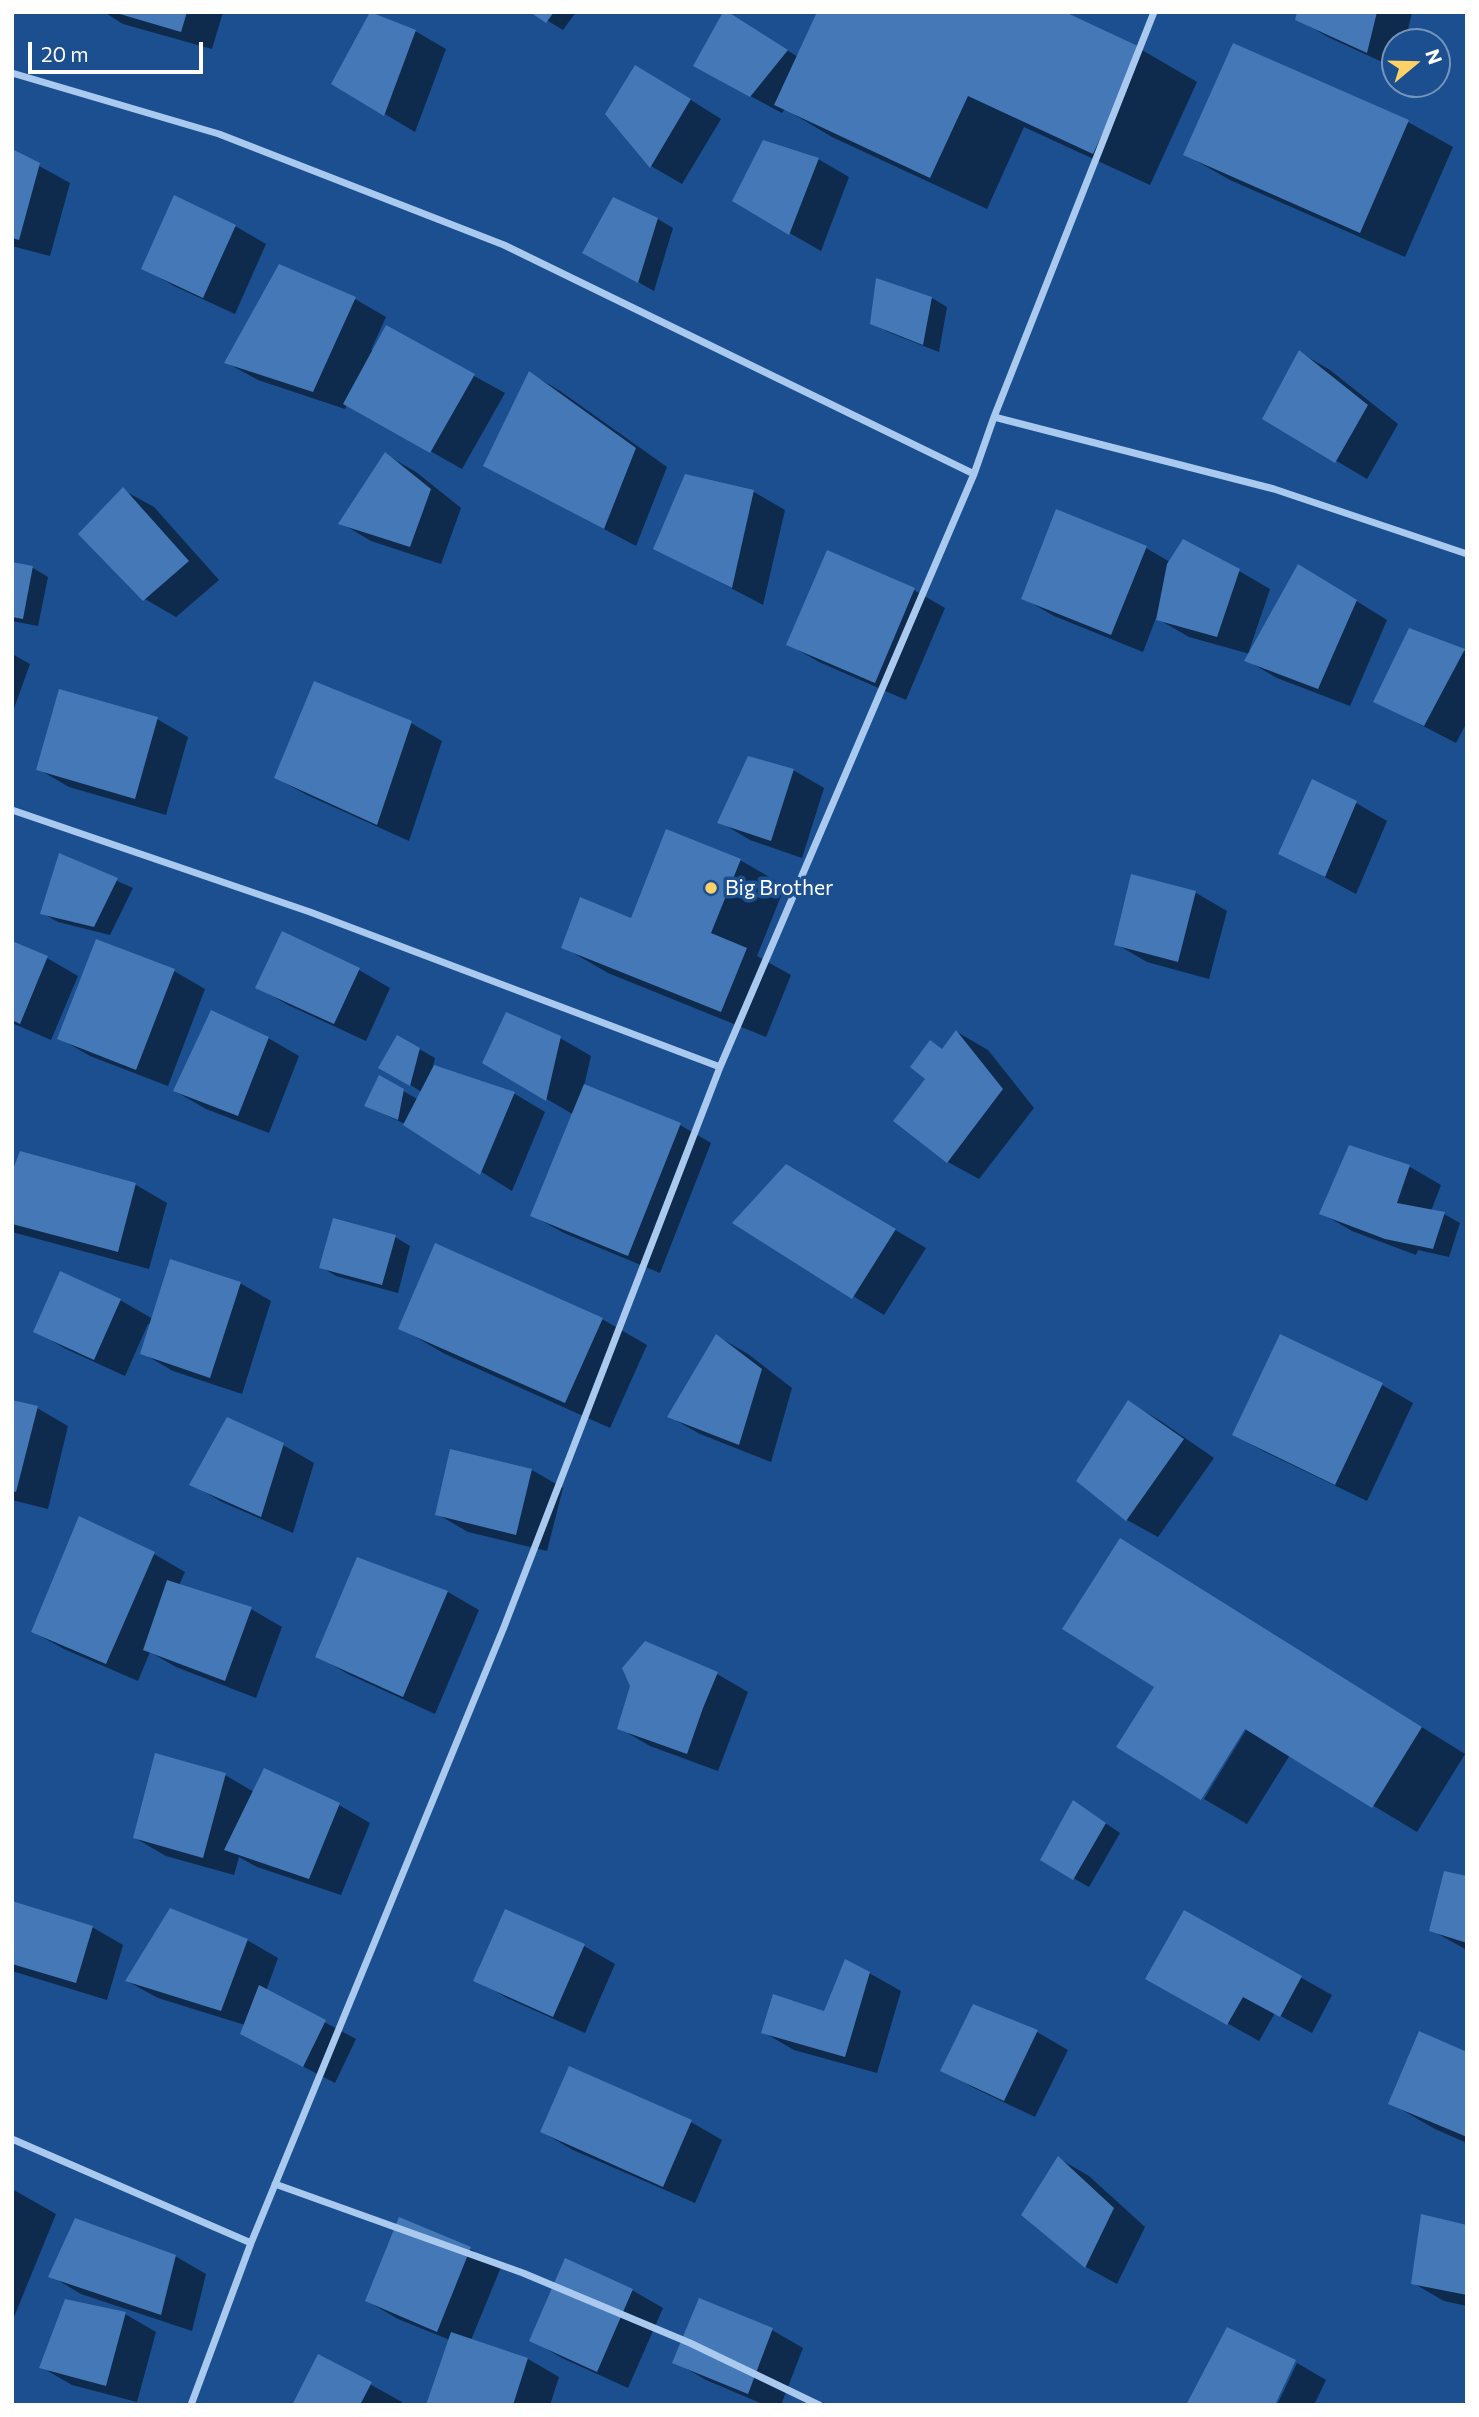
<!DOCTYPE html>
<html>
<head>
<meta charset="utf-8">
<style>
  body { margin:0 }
  #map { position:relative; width:1479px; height:2417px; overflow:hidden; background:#1b4f8f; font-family:Commissioner,sans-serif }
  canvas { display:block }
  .frame { position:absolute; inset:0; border:14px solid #fff; pointer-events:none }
  .north { position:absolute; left:1381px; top:28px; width:70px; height:70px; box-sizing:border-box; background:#1b4f8f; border:2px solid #7695bc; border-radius:50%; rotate:71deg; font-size:19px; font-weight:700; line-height:28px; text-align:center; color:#fff }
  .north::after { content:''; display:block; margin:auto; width:24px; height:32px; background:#ffd166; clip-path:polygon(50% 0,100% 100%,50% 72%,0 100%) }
  .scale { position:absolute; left:28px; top:42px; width:175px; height:32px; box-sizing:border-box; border:4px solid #fff; border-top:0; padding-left:9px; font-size:21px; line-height:24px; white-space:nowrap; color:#fff; -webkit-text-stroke:5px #1b4f8f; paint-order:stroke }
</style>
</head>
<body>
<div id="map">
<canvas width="1479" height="2417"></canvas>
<div class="frame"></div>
<div class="north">N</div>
<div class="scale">20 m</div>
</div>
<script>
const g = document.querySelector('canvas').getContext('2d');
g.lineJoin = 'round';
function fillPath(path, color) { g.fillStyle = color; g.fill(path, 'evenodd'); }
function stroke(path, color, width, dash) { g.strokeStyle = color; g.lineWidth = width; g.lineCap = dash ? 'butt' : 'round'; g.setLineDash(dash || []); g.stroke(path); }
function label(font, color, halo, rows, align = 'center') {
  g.font = font + ' Commissioner,sans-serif'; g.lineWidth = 7; g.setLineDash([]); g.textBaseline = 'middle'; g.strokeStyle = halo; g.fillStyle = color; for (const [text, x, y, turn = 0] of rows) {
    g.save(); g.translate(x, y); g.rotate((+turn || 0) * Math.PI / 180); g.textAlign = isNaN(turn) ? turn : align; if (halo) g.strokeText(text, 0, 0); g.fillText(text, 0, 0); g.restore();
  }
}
fillPath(new Path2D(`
  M 104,12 L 223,12 L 212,49 L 123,24 Z
  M 533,12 L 576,12 L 563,30 Z
  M 1299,12 L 1412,12 L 1405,42 L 1395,42 L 1395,68 L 1328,37 L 1297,19 Z
  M 755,30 L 798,57 L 1142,50 L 1197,82 L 1150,185 L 1024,127 L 987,209 L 832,137 L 785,109 L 782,113 L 726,83 Z
  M 415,31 L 446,49 L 415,132 L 333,83 Z
  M 667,85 L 721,119 L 682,184 L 651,166 L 608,114 Z
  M 1408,122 L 1453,147 L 1405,257 L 1230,180 L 1186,155 Z
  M 12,151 L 70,183 L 50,256 L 12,246 Z
  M 818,159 L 849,177 L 821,251 L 734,201 Z
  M 658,219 L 673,228 L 654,291 L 585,252 Z
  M 235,226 L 266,244 L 235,314 L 174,286 L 143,268 Z
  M 280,266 L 355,299 L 386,317 L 371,350 L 474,376 L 505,393 L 462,469 L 347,404 L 345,409 L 258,380 L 227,363 Z
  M 932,298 L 947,307 L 939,352 L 888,332 L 872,323 Z
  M 1299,352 L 1330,370 L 1398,424 L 1367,479 L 1264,418 Z
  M 530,373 L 560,391 L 667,467 L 636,546 L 485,466 Z
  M 385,454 L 416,472 L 461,508 L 441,564 L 371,541 L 341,523 Z
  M 686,476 L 754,492 L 785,510 L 763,605 L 655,548 Z
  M 123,490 L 154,507 L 219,580 L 176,617 L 145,599 Z
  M 1057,511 L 1146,548 L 1170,562 L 1239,571 L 1270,589 L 1249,651 L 1251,652 L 1329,584 L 1387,620 L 1350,706 L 1277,678 L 1246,660 L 1250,654 L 1189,637 L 1156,618 L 1143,652 L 1054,616 L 1023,598 Z
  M 12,563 L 33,568 L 48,577 L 38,626 L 12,621 Z
  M 914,590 L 945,608 L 906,700 L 819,662 L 788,644 Z
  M 1409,630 L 1467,652 L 1467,722 L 1456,743 L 1375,701 Z
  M 12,654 L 30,664 L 12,714 Z
  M 157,719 L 188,737 L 166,815 L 69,787 L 38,769 Z
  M 411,723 L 442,741 L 409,841 L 307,795 L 276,778 Z
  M 793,770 L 824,788 L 802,858 L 750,840 L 720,822 Z
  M 1356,803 L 1387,821 L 1356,894 L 1280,853 Z
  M 61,856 L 133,888 L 110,935 L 58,922 L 42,913 Z
  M 740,860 L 785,886 L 757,956 L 791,975 L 766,1037 L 608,973 L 563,947 L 632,920 Z
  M 1132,876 L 1196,893 L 1227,911 L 1209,979 L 1147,962 L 1116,944 Z
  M 283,934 L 359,970 L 390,988 L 366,1041 L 288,1005 L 257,987 Z
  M 97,941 L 174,971 L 205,989 L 168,1086 L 90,1056 L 59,1038 Z
  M 12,943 L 47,958 L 78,976 L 51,1040 L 12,1023 Z
  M 957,1032 L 988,1050 L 1034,1108 L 979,1179 L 948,1162 L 928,1079 Z
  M 398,1037 L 435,1058 L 433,1066 L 515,1094 L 545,1112 L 512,1191 L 405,1124 L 366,1106 L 380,1078 L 419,1100 L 422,1092 L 380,1067 Z
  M 268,1038 L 299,1056 L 269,1133 L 206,1109 L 175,1091 Z
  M 560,1038 L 591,1056 L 584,1086 L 680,1125 L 711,1143 L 660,1273 L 564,1233 L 533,1216 L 574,1115 L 484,1062 Z
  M 1350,1147 L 1410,1167 L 1441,1185 L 1431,1211 L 1444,1214 L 1460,1223 L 1449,1257 L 1418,1250 L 1416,1255 L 1352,1231 L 1321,1213 Z
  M 21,1153 L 136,1185 L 167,1203 L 149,1269 L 12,1232 L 12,1174 Z
  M 786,1166 L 926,1248 L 884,1315 L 735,1223 Z
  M 395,1237 L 410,1246 L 398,1293 L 336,1276 L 321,1267 Z
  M 240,1283 L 271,1301 L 242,1394 L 173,1371 L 142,1353 L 151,1324 L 148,1324 L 125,1376 L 66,1349 L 35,1331 L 120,1300 L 153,1319 Z
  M 602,1319 L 647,1345 L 610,1428 L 445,1354 L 400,1328 Z
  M 717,1336 L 748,1354 L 792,1388 L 771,1462 L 700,1434 L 670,1417 Z
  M 1281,1336 L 1382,1385 L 1413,1403 L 1367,1501 L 1265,1452 L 1234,1435 Z
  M 12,1402 L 37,1408 L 68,1426 L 48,1509 L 12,1500 Z
  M 1128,1402 L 1159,1420 L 1214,1458 L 1158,1537 L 1127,1520 Z
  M 283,1445 L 314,1463 L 293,1533 L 222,1502 L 191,1484 Z
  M 532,1470 L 563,1488 L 547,1551 L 468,1532 L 437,1514 Z
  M 1121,1540 L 1465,1754 L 1417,1832 L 1290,1755 L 1247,1824 L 1204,1799 L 1251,1722 L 1156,1686 Z
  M 154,1554 L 185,1572 L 179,1585 L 251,1609 L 282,1627 L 256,1698 L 176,1667 L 150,1652 L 138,1681 L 64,1649 L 33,1632 Z
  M 358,1559 L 448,1592 L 479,1610 L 435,1714 L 348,1674 L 317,1656 Z
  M 645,1643 L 717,1674 L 748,1692 L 718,1771 L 650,1746 L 619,1728 Z
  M 225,1775 L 254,1792 L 339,1805 L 370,1823 L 341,1895 L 257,1867 L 239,1857 L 234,1875 L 166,1856 L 135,1838 Z
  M 1074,1802 L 1120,1833 L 1089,1887 L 1042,1860 Z
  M 1467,1878 L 1467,1950 L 1431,1930 Z
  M 12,1903 L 92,1927 L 123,1945 L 107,2000 L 12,1971 Z
  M 1184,1912 L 1332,1995 L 1312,2033 L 1275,2013 L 1259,2041 L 1147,1978 Z
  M 247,1940 L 278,1958 L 266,1991 L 356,2039 L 335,2083 L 273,2051 L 245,2025 L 158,1998 L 127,1981 Z
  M 584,1946 L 615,1964 L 585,2033 L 507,1998 L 476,1980 Z
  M 869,1973 L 901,1991 L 877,2073 L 794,2050 L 763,2032 L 825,2013 Z
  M 974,2006 L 1037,2032 L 1068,2050 L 1035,2117 L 974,2088 L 943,2070 Z
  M 1467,2054 L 1467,2143 L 1435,2129 L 1390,2103 Z
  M 570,2068 L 691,2122 L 722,2140 L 695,2203 L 573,2150 L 542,2132 Z
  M 1058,2158 L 1089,2176 L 1145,2227 L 1117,2284 L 1086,2267 L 1023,2214 Z
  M 12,2189 L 56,2214 L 12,2322 Z
  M 1467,2227 L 1467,2306 L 1444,2301 L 1413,2283 Z
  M 470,2249 L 501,2267 L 471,2340 L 528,2359 L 559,2377 L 550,2405 L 428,2405 L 450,2340 L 398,2319 L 367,2301 Z
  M 175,2256 L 206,2274 L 192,2331 L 81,2294 L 51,2276 Z
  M 632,2290 L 663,2308 L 628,2388 L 562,2358 L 531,2340 Z
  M 700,2300 L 772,2330 L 803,2348 L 781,2405 L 765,2405 L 706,2380 L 675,2362 Z
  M 125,2314 L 156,2332 L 137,2402 L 72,2385 L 41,2367 Z
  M 319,2356 L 402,2402 L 401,2405 L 294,2405 Z
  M 1297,2363 L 1326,2380 L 1314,2405 L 1277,2405 Z`), '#0007');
fillPath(new Path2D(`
  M 113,12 L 187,12 L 181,32 Z
  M 370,12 L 416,30 L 384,116 L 331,84 Z
  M 530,12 L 554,12 L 546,23 Z
  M 723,12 L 728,12 L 788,50 L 750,97 L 693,66 Z
  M 817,12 L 1065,12 L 1142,48 L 1093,154 L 968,96 L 930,178 L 774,105 Z
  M 1297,12 L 1377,12 L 1367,53 L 1295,20 Z
  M 1233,43 L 1409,120 L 1360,233 L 1183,155 Z
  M 635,65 L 691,99 L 650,168 L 605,114 Z
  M 763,140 L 819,158 L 789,235 L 732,201 Z
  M 12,149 L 40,163 L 19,240 L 12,238 Z
  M 174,195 L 236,225 L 203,298 L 141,269 Z
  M 613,197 L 658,218 L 638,283 L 582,253 Z
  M 279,264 L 356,297 L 313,392 L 224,363 Z
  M 876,278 L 932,297 L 923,345 L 870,324 Z
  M 386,325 L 475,374 L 430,453 L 343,404 Z
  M 1299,350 L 1368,405 L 1335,463 L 1262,419 Z
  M 529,371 L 636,448 L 604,529 L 483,466 Z
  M 385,452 L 431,489 L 410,547 L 338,524 Z
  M 685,474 L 754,490 L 732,588 L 653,549 Z
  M 123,487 L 189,561 L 143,601 L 78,534 Z
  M 1056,509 L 1147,546 L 1111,635 L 1021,599 Z
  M 1183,539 L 1240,569 L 1217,637 L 1156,620 L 1167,564 Z
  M 827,550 L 915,588 L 875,683 L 786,645 Z
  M 12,562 L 33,566 L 23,619 L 12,617 Z
  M 1298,564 L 1357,600 L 1318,689 L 1244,661 Z
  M 1409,628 L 1465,649 L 1424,726 L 1373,702 Z
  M 314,681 L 412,721 L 377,825 L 274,778 Z
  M 59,689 L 158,717 L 135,799 L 36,770 Z
  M 748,756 L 794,769 L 771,841 L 717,823 Z
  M 1312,779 L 1357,801 L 1325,877 L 1278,854 Z
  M 666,829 L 741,859 L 711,933 L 747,948 L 721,1012 L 561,948 L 580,897 L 631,918 Z
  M 59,853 L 118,878 L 94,927 L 40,914 Z
  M 1131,874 L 1196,891 L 1178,962 L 1114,945 Z
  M 282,931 L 360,968 L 334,1024 L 255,988 Z
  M 96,939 L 175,969 L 136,1070 L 57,1039 Z
  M 12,941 L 48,956 L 20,1024 L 12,1020 Z
  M 211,1010 L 269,1037 L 238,1116 L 173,1091 Z
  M 506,1012 L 561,1036 L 546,1101 L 482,1063 Z
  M 956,1030 L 1003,1089 L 947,1163 L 893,1121 L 925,1079 L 910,1067 L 930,1040 L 942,1049 Z
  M 397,1035 L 420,1048 L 410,1086 L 378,1068 Z
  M 434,1065 L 515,1092 L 480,1175 L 403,1125 Z
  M 379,1075 L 404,1089 L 398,1120 L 364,1106 Z
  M 584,1084 L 681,1123 L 628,1256 L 530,1216 Z
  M 1349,1145 L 1410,1165 L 1397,1203 L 1445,1212 L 1433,1249 L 1385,1239 L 1319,1214 Z
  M 20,1151 L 136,1183 L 118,1252 L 12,1224 L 12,1172 Z
  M 786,1164 L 896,1229 L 852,1299 L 732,1223 Z
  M 333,1218 L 396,1235 L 382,1285 L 319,1268 Z
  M 435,1243 L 603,1318 L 565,1403 L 398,1329 Z
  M 170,1259 L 241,1282 L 210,1378 L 140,1354 Z
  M 60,1271 L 121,1299 L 94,1360 L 33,1332 Z
  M 716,1334 L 762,1369 L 739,1445 L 667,1417 Z
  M 1280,1334 L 1383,1383 L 1335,1485 L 1232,1435 Z
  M 12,1400 L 38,1406 L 16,1492 L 12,1491 Z
  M 1128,1400 L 1184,1439 L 1126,1521 L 1076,1481 Z
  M 227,1417 L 284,1443 L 261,1517 L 189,1485 Z
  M 450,1449 L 532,1469 L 516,1535 L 435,1515 Z
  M 79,1516 L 155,1552 L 106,1664 L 31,1632 Z
  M 1120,1538 L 1422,1727 L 1372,1808 L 1245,1729 L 1201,1800 L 1116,1747 L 1154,1687 L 1062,1629 Z
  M 357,1557 L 448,1591 L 403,1697 L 315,1657 Z
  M 167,1580 L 252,1607 L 225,1681 L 143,1650 Z
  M 645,1641 L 718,1672 L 703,1708 L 687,1754 L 617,1729 L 630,1686 L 622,1668 Z
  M 155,1753 L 226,1773 L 203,1858 L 133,1838 Z
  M 264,1768 L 340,1803 L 309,1879 L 224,1850 Z
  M 1073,1800 L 1106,1823 L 1073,1880 L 1040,1860 Z
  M 1444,1871 L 1467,1876 L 1467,1943 L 1429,1931 Z
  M 12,1901 L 93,1926 L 76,1983 L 12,1964 Z
  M 170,1908 L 248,1939 L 221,2011 L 125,1981 Z
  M 505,1909 L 585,1944 L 553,2017 L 473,1981 Z
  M 1184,1910 L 1302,1976 L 1280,2017 L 1243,1997 L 1227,2025 L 1145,1979 Z
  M 845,1959 L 870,1972 L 845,2057 L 761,2033 L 773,1994 L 824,2011 Z
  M 259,1985 L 326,2020 L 303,2067 L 240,2034 Z
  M 973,2004 L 1038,2030 L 1004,2101 L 940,2071 Z
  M 1419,2031 L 1467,2052 L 1467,2137 L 1388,2104 Z
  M 569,2066 L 692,2120 L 663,2187 L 540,2132 Z
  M 1058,2156 L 1114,2208 L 1085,2268 L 1021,2215 Z
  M 1421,2214 L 1467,2225 L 1467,2295 L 1411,2284 Z
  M 399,2217 L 471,2247 L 437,2332 L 365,2301 Z
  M 75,2218 L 176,2255 L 161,2315 L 48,2277 Z
  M 565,2258 L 633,2289 L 597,2372 L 529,2341 Z
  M 699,2298 L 773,2328 L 748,2394 L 672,2363 Z
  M 65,2299 L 126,2312 L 106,2386 L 39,2368 Z
  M 1227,2327 L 1296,2360 L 1275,2405 L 1186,2405 Z
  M 451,2332 L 528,2358 L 513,2405 L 426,2405 Z
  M 318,2354 L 372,2382 L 360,2405 L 292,2405 Z`), '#4478b7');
stroke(new Path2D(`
  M 12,73 L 219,134 L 504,245 L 974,474
  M 994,417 L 1274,489 L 1467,554
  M 12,810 L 310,912 L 720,1067
  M 12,2139 L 251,2243
  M 275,2184 L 523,2273 L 690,2343 L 819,2405
  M 191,2405 L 251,2243 L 504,1627 L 720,1067 L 974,474 L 994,417 L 1154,12`), '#a9c9ee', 7);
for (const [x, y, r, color] of [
  [711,888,7,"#ffd166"]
]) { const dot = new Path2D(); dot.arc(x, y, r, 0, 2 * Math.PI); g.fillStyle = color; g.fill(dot); stroke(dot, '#1b4f8f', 2.5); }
label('21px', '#fff', '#1b4f8f', [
  ["Big Brother",725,888]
], 'left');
</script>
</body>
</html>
